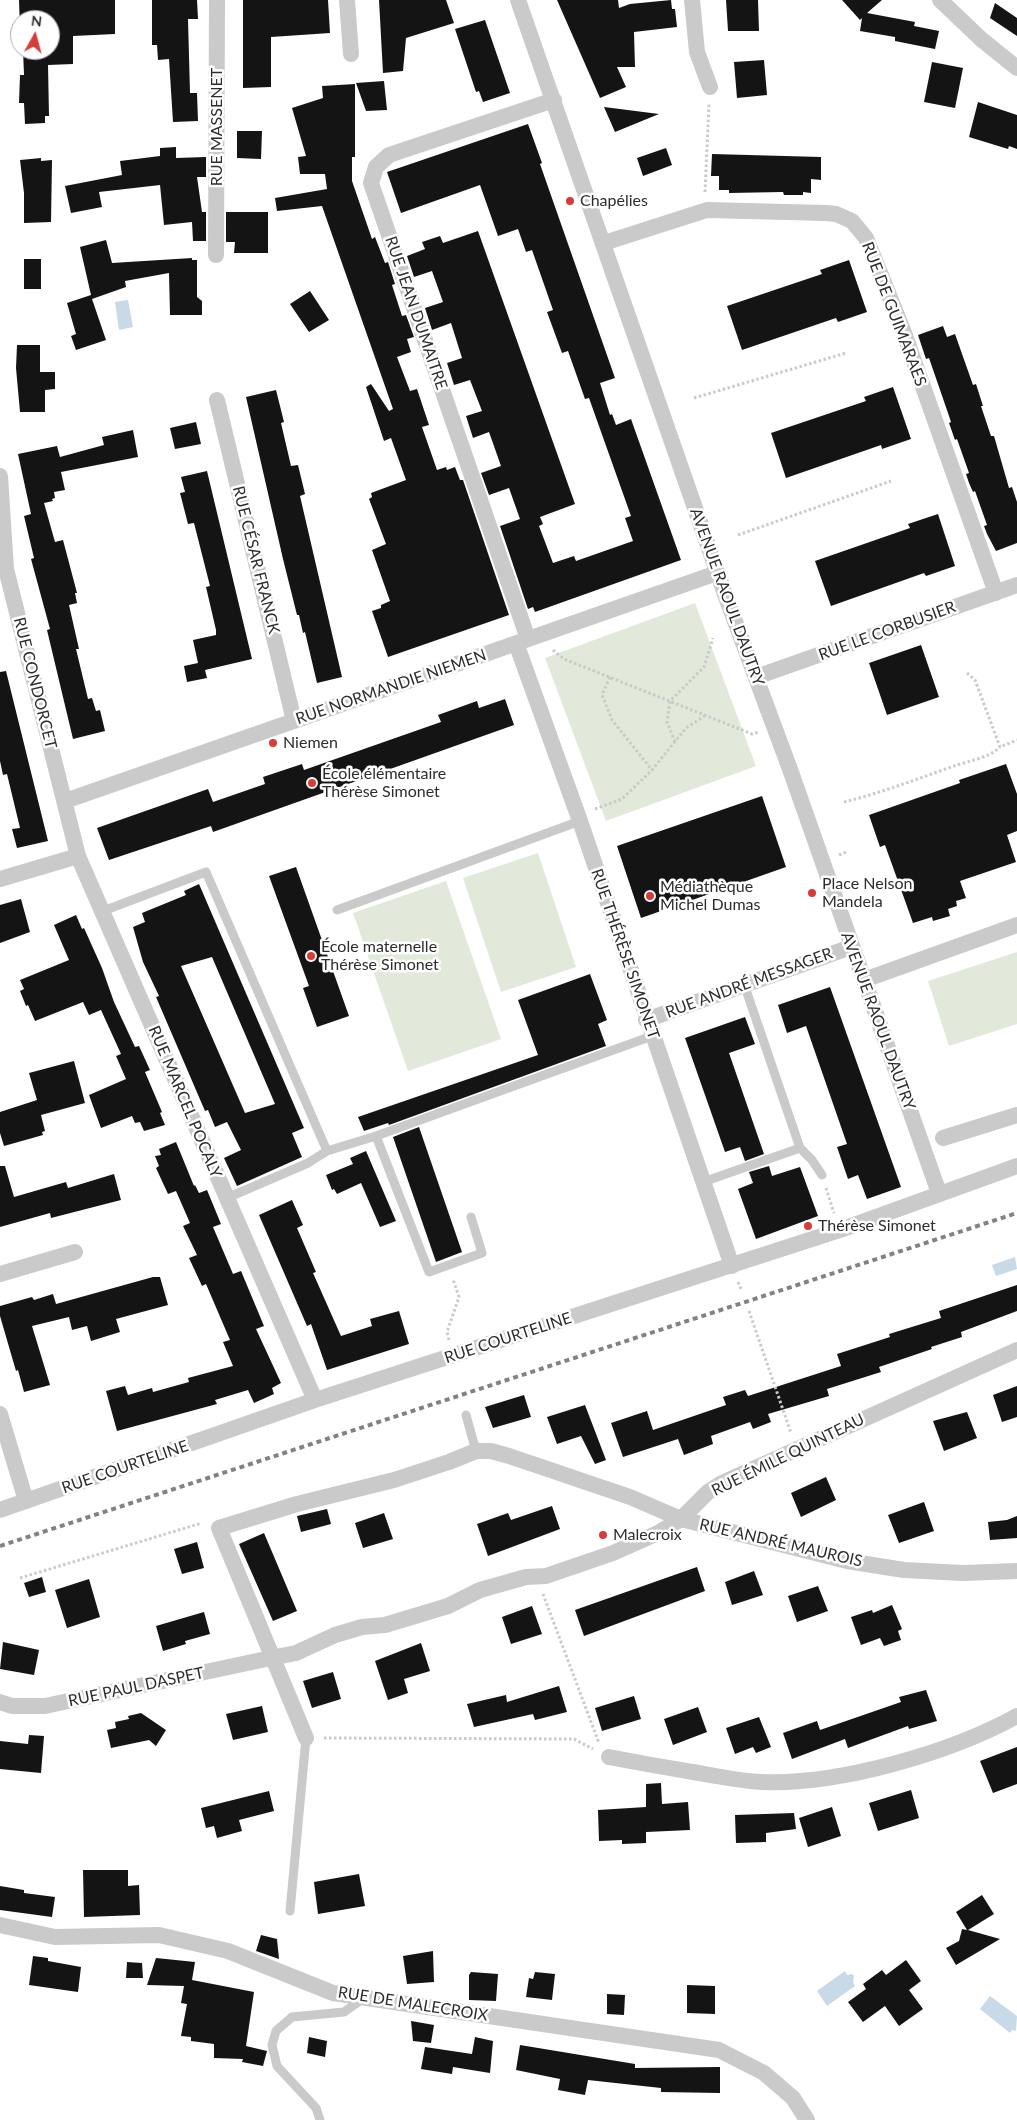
<!DOCTYPE html>
<html>
<head>
<meta charset="utf-8">
<style>
  body { margin:0 }
  #map { position:relative; width:1017px; height:2120px; overflow:hidden; background:#fff; font-family:Lato,sans-serif }
  canvas { display:block }
  .north { position:absolute; left:10px; top:10px; width:50px; height:50px; box-sizing:border-box; background:#fff; border:1px solid #ababab; border-radius:50%; rotate:7deg; font-size:14px; font-weight:700; line-height:20px; text-align:center; color:#2d2d2d }
  .north::after { content:''; display:block; margin:auto; width:18px; height:22px; background:#d83c3a; clip-path:polygon(50% 0,100% 100%,50% 72%,0 100%) }
</style>
</head>
<body>
<div id="map">
<canvas width="1017" height="2120"></canvas>
<div class="north">N</div>
</div>
<script>
const g = document.querySelector('canvas').getContext('2d');
g.lineJoin = 'round';
function fillPath(path, color) { g.fillStyle = color; g.fill(path, 'evenodd'); }
function stroke(path, color, width, dash) { g.strokeStyle = color; g.lineWidth = width; g.lineCap = dash ? 'butt' : 'round'; g.setLineDash(dash || []); g.stroke(path); }
function label(font, color, halo, rows, align = 'center') {
  g.font = font + ' Lato,sans-serif'; g.lineWidth = 5; g.setLineDash([]); g.textBaseline = 'middle'; g.strokeStyle = halo; g.fillStyle = color; for (const [text, x, y, turn = 0] of rows) {
    g.save(); g.translate(x, y); g.rotate((+turn || 0) * Math.PI / 180); g.textAlign = isNaN(turn) ? turn : align; if (halo) g.strokeText(text, 0, 0); g.fillText(text, 0, 0); g.restore();
  }
}
fillPath(new Path2D(`
  M 695,603 L 756,766 L 606,821 L 545,658 Z
  M 538,853 L 576,967 L 501,992 L 463,878 Z
  M 446,881 L 501,1039 L 408,1071 L 353,913 Z
  M 1017,952 L 1017,1024 L 949,1046 L 928,981 Z`), '#e2e9db');
fillPath(new Path2D(`
  M 128,300 L 133,327 L 119,330 L 115,302 Z
  M 1015,1257 L 1017,1269 L 996,1276 L 992,1265 Z
  M 845,1971 L 847,1975 L 852,1974 L 854,1976 L 853,1982 L 855,1986 L 827,2006 L 817,1991 Z
  M 990,1996 L 1017,2016 L 1016,2031 L 1012,2030 L 1010,2033 L 980,2009 Z`), '#c8d9e8');
fillPath(new Path2D(`
  M 19,0 L 115,0 L 115,34 L 73,36 L 73,64 L 48,65 L 49,116 L 45,116 L 45,123 L 25,124 L 24,103 L 19,103 L 20,75 L 24,75 L 23,50 L 50,50 L 50,20 L 20,20 L 20,30 Z
  M 152,0 L 197,0 L 198,19 L 188,19 L 190,93 L 197,93 L 198,121 L 173,122 L 169,59 L 158,60 L 157,45 L 152,45 Z
  M 243,0 L 328,0 L 330,33 L 271,37 L 271,87 L 243,88 Z
  M 379,0 L 446,0 L 454,23 L 406,38 L 403,71 L 383,73 Z
  M 557,0 L 618,0 L 619,8 L 630,4 L 671,0 L 672,9 L 675,9 L 677,27 L 634,32 L 635,67 L 617,67 L 626,87 L 600,98 Z
  M 726,0 L 758,0 L 759,31 L 728,31 Z
  M 842,0 L 882,0 L 867,13 L 915,22 L 914,26 L 939,31 L 935,49 L 895,41 L 895,37 L 860,31 L 862,18 L 860,20 Z
  M 995,3 L 1017,18 L 1017,36 L 990,18 Z
  M 485,20 L 510,93 L 483,102 L 479,91 L 476,92 L 455,29 Z
  M 764,60 L 767,95 L 737,98 L 734,62 Z
  M 932,62 L 963,68 L 955,108 L 924,102 Z
  M 384,81 L 387,110 L 366,111 L 356,83 Z
  M 355,84 L 355,157 L 352,157 L 352,181 L 372,239 L 375,237 L 385,263 L 388,262 L 395,284 L 392,285 L 402,316 L 406,315 L 414,337 L 407,339 L 411,352 L 397,357 L 410,391 L 417,389 L 429,425 L 422,427 L 437,470 L 446,467 L 447,470 L 455,467 L 460,480 L 463,480 L 509,615 L 388,657 L 372,611 L 381,608 L 381,605 L 390,601 L 372,550 L 386,544 L 369,499 L 372,497 L 371,493 L 406,480 L 391,438 L 384,441 L 366,387 L 371,384 L 389,411 L 393,409 L 322,206 L 277,211 L 275,198 L 327,189 L 325,174 L 300,174 L 298,157 L 306,156 L 292,108 L 323,98 L 322,86 Z
  M 978,102 L 1017,115 L 1017,149 L 1009,146 L 1008,149 L 969,137 Z
  M 604,107 L 659,114 L 615,132 Z
  M 528,124 L 542,163 L 540,164 L 615,378 L 600,383 L 610,415 L 612,414 L 616,425 L 631,419 L 681,560 L 535,612 L 533,607 L 528,609 L 500,526 L 520,519 L 509,488 L 489,495 L 481,473 L 501,466 L 489,432 L 473,438 L 466,416 L 482,411 L 470,380 L 454,385 L 447,363 L 462,358 L 451,323 L 432,330 L 425,308 L 443,302 L 432,271 L 414,277 L 407,256 L 425,249 L 422,242 L 440,236 L 443,243 L 478,231 L 575,504 L 540,517 L 543,524 L 539,526 L 553,563 L 574,556 L 576,561 L 633,541 L 625,518 L 631,516 L 589,398 L 585,399 L 568,351 L 562,353 L 547,312 L 553,310 L 532,250 L 526,252 L 518,229 L 498,236 L 480,185 L 401,213 L 387,172 Z
  M 237,131 L 262,131 L 261,159 L 237,158 Z
  M 176,147 L 176,158 L 206,157 L 206,177 L 197,177 L 202,212 L 206,212 L 206,241 L 193,241 L 192,222 L 164,225 L 160,185 L 99,192 L 102,207 L 71,213 L 65,186 L 122,175 L 120,161 L 160,156 L 160,148 Z
  M 666,148 L 672,165 L 643,176 L 637,158 Z
  M 712,154 L 821,157 L 821,180 L 811,179 L 811,193 L 803,192 L 803,195 L 784,195 L 783,192 L 729,193 L 729,190 L 719,190 L 719,176 L 711,176 Z
  M 41,158 L 41,161 L 52,160 L 51,222 L 24,223 L 24,193 L 20,160 Z
  M 226,212 L 268,212 L 268,253 L 234,253 L 235,242 L 226,242 Z
  M 106,240 L 112,263 L 192,258 L 192,260 L 197,260 L 197,297 L 202,301 L 202,315 L 170,315 L 169,273 L 125,281 L 126,287 L 92,299 L 106,340 L 76,350 L 71,336 L 76,334 L 67,303 L 91,295 L 80,247 Z
  M 24,259 L 41,259 L 41,289 L 24,289 Z
  M 849,260 L 867,312 L 838,322 L 836,318 L 742,350 L 727,306 L 822,274 L 820,270 Z
  M 310,291 L 329,320 L 309,332 L 290,304 Z
  M 943,326 L 947,337 L 955,334 L 973,385 L 976,384 L 983,406 L 981,406 L 991,436 L 994,436 L 1009,488 L 1012,487 L 1017,502 L 1017,543 L 996,551 L 987,534 L 984,526 L 987,525 L 975,491 L 973,492 L 969,483 L 966,474 L 969,473 L 957,439 L 955,440 L 949,423 L 951,422 L 948,413 L 929,358 L 926,359 L 918,335 Z
  M 17,345 L 40,345 L 40,372 L 55,372 L 55,389 L 45,390 L 45,412 L 20,412 L 16,368 Z
  M 893,387 L 911,439 L 882,449 L 881,445 L 786,478 L 771,433 L 866,401 L 864,397 Z
  M 276,390 L 284,422 L 281,423 L 291,466 L 298,465 L 305,494 L 300,496 L 342,677 L 317,683 L 305,632 L 303,633 L 299,615 L 297,615 L 283,559 L 246,397 Z
  M 196,422 L 201,444 L 175,449 L 170,428 Z
  M 133,430 L 138,457 L 61,472 L 65,490 L 54,492 L 55,498 L 52,499 L 53,501 L 44,503 L 55,542 L 63,540 L 77,593 L 75,593 L 77,603 L 69,605 L 79,649 L 76,649 L 88,699 L 92,698 L 96,711 L 100,710 L 105,731 L 73,739 L 47,630 L 50,629 L 31,559 L 34,558 L 24,516 L 31,514 L 18,454 L 57,446 L 60,457 L 104,445 L 102,437 Z
  M 207,471 L 252,659 L 205,670 L 207,678 L 187,682 L 184,666 L 198,663 L 193,640 L 216,635 L 216,630 L 206,587 L 210,586 L 194,523 L 188,524 L 180,493 L 185,492 L 181,477 Z
  M 938,514 L 955,566 L 926,576 L 924,573 L 831,606 L 815,561 L 910,528 L 908,524 Z
  M 921,645 L 939,697 L 887,715 L 869,663 Z
  M 6,671 L 48,841 L 17,848 L 12,829 L 20,828 L 7,774 L 3,775 L 0,761 L 0,672 Z
  M 505,699 L 514,725 L 213,832 L 211,826 L 109,860 L 97,828 L 208,789 L 213,802 L 265,784 L 263,777 L 302,764 L 304,770 L 441,722 L 438,715 L 477,701 L 479,708 Z
  M 1006,764 L 1017,794 L 1017,831 L 1007,835 L 1016,862 L 960,881 L 966,898 L 956,901 L 957,906 L 948,909 L 950,916 L 933,921 L 932,917 L 913,923 L 885,845 L 880,847 L 869,815 L 960,783 L 959,780 Z
  M 762,796 L 786,867 L 641,918 L 617,846 Z
  M 296,867 L 349,1016 L 317,1027 L 303,988 L 309,986 L 269,876 Z
  M 199,884 L 304,1128 L 292,1133 L 302,1157 L 237,1186 L 224,1158 L 241,1150 L 227,1122 L 215,1127 L 208,1110 L 205,1111 L 156,997 L 159,996 L 143,962 L 133,927 L 145,922 L 142,913 L 186,895 L 184,891 ZM 212,957 L 275,1104 L 245,1113 L 181,966 Z
  M 21,899 L 30,932 L 0,943 L 0,905 Z
  M 76,915 L 82,929 L 84,928 L 102,968 L 114,1002 L 135,1047 L 139,1046 L 150,1070 L 145,1072 L 162,1112 L 160,1113 L 165,1125 L 144,1131 L 140,1122 L 135,1123 L 132,1116 L 101,1128 L 89,1095 L 126,1079 L 116,1056 L 121,1054 L 101,1010 L 89,1015 L 83,1002 L 35,1021 L 28,1005 L 26,1006 L 20,991 L 24,989 L 20,980 L 69,960 L 54,925 Z
  M 590,974 L 607,1020 L 598,1024 L 606,1046 L 389,1125 L 388,1123 L 364,1131 L 358,1117 L 538,1055 L 518,1000 Z
  M 830,987 L 901,1187 L 867,1199 L 858,1175 L 848,1179 L 837,1147 L 847,1144 L 806,1026 L 787,1033 L 778,1005 Z
  M 745,1017 L 755,1044 L 729,1053 L 764,1154 L 745,1161 L 740,1147 L 725,1152 L 685,1038 Z
  M 74,1061 L 85,1103 L 41,1115 L 45,1131 L 42,1132 L 43,1135 L 4,1146 L 0,1133 L 0,1112 L 37,1100 L 29,1073 Z
  M 419,1127 L 462,1252 L 436,1262 L 393,1137 Z
  M 176,1142 L 194,1186 L 195,1185 L 199,1193 L 207,1190 L 221,1224 L 213,1227 L 233,1274 L 241,1271 L 264,1326 L 256,1329 L 281,1383 L 272,1388 L 274,1394 L 254,1403 L 248,1390 L 215,1400 L 217,1404 L 117,1431 L 106,1391 L 125,1386 L 128,1395 L 152,1388 L 153,1392 L 189,1382 L 188,1378 L 233,1366 L 223,1342 L 230,1340 L 206,1284 L 202,1286 L 189,1258 L 197,1255 L 183,1226 L 190,1223 L 176,1191 L 168,1194 L 156,1168 L 159,1166 L 155,1156 L 161,1155 L 159,1149 Z
  M 366,1151 L 396,1221 L 380,1227 L 361,1183 L 337,1194 L 334,1189 L 332,1190 L 326,1175 L 353,1164 L 350,1158 Z
  M 0,1166 L 5,1166 L 14,1197 L 66,1182 L 68,1188 L 114,1174 L 121,1200 L 51,1218 L 50,1213 L 0,1227 Z
  M 769,1166 L 772,1176 L 800,1167 L 818,1216 L 756,1239 L 738,1189 L 753,1183 L 749,1172 Z
  M 292,1200 L 303,1225 L 297,1228 L 316,1272 L 313,1273 L 341,1336 L 372,1326 L 370,1319 L 399,1311 L 409,1344 L 327,1370 L 311,1324 L 307,1326 L 259,1215 Z
  M 153,1277 L 160,1277 L 168,1305 L 116,1319 L 120,1332 L 91,1341 L 87,1326 L 72,1330 L 69,1317 L 32,1326 L 50,1385 L 24,1392 L 18,1370 L 16,1371 L 0,1316 L 0,1306 L 32,1297 L 34,1300 L 53,1294 L 56,1304 Z
  M 1017,1285 L 1017,1311 L 961,1332 L 962,1337 L 931,1347 L 932,1349 L 879,1367 L 881,1372 L 827,1389 L 829,1396 L 768,1414 L 771,1422 L 753,1429 L 750,1422 L 711,1436 L 713,1444 L 684,1455 L 678,1439 L 623,1457 L 611,1423 L 647,1411 L 653,1430 L 726,1405 L 723,1397 L 745,1390 L 748,1396 L 841,1366 L 837,1354 L 890,1337 L 889,1334 L 941,1318 L 939,1311 Z
  M 1017,1386 L 1017,1417 L 1002,1422 L 993,1395 Z
  M 524,1395 L 531,1417 L 493,1428 L 485,1407 Z
  M 585,1405 L 606,1460 L 595,1464 L 581,1436 L 557,1444 L 547,1417 Z
  M 967,1412 L 977,1438 L 944,1451 L 933,1421 Z
  M 826,1477 L 836,1500 L 801,1517 L 791,1493 Z
  M 924,1502 L 934,1531 L 899,1543 L 888,1515 Z
  M 552,1506 L 560,1529 L 488,1556 L 477,1524 L 508,1513 L 511,1520 Z
  M 327,1509 L 331,1524 L 301,1532 L 297,1516 Z
  M 384,1513 L 393,1539 L 363,1548 L 355,1523 Z
  M 1017,1516 L 1017,1538 L 990,1540 L 988,1522 L 1007,1520 Z
  M 264,1533 L 297,1611 L 273,1621 L 239,1544 Z
  M 197,1542 L 204,1568 L 182,1574 L 174,1549 Z
  M 697,1567 L 705,1591 L 584,1636 L 575,1610 Z
  M 754,1571 L 763,1595 L 732,1605 L 725,1582 Z
  M 42,1577 L 46,1592 L 29,1597 L 24,1583 Z
  M 89,1579 L 100,1617 L 67,1628 L 55,1590 Z
  M 818,1586 L 828,1611 L 797,1622 L 788,1596 Z
  M 892,1605 L 902,1629 L 898,1631 L 901,1640 L 884,1646 L 880,1638 L 861,1645 L 851,1617 L 872,1610 L 873,1613 Z
  M 532,1606 L 542,1634 L 511,1644 L 502,1617 Z
  M 204,1612 L 210,1634 L 185,1641 L 186,1644 L 163,1651 L 156,1626 Z
  M 3,1642 L 39,1650 L 34,1675 L 0,1669 Z
  M 421,1643 L 430,1671 L 404,1679 L 408,1693 L 388,1700 L 375,1661 Z
  M 333,1672 L 341,1699 L 312,1708 L 303,1681 Z
  M 559,1686 L 567,1712 L 535,1720 L 533,1714 L 474,1727 L 467,1704 L 506,1695 L 507,1702 Z
  M 926,1690 L 937,1721 L 909,1729 L 908,1726 L 848,1748 L 845,1739 L 792,1759 L 783,1733 L 817,1721 L 820,1730 L 901,1702 L 899,1697 Z
  M 634,1696 L 641,1719 L 602,1731 L 595,1708 Z
  M 262,1706 L 268,1732 L 233,1740 L 226,1714 Z
  M 698,1707 L 707,1732 L 673,1745 L 664,1719 Z
  M 141,1713 L 166,1730 L 156,1746 L 149,1740 L 111,1748 L 107,1730 L 116,1728 L 115,1722 L 129,1719 L 128,1716 Z
  M 759,1717 L 771,1747 L 756,1753 L 753,1747 L 735,1754 L 726,1728 Z
  M 29,1735 L 44,1736 L 41,1773 L 0,1769 L 0,1741 L 28,1744 Z
  M 1017,1747 L 1017,1784 L 993,1793 L 980,1761 Z
  M 661,1783 L 662,1804 L 688,1802 L 690,1830 L 646,1832 L 646,1843 L 622,1844 L 622,1840 L 599,1841 L 598,1810 L 646,1807 L 646,1784 Z
  M 911,1790 L 919,1818 L 878,1831 L 869,1803 Z
  M 269,1791 L 274,1811 L 239,1820 L 242,1831 L 217,1838 L 214,1826 L 206,1828 L 201,1808 Z
  M 832,1807 L 841,1836 L 808,1847 L 799,1818 Z
  M 794,1813 L 796,1829 L 766,1833 L 766,1842 L 736,1843 L 735,1815 Z
  M 83,1870 L 128,1870 L 128,1886 L 139,1885 L 140,1915 L 84,1917 Z
  M 359,1874 L 365,1906 L 318,1914 L 314,1882 Z
  M 0,1886 L 24,1890 L 24,1893 L 55,1897 L 52,1917 L 0,1910 Z
  M 982,1895 L 994,1914 L 968,1930 L 1000,1939 L 956,1965 L 946,1948 L 959,1941 L 962,1929 L 967,1930 L 956,1912 Z
  M 261,1935 L 277,1939 L 279,1959 L 256,1951 Z
  M 433,1951 L 434,1982 L 407,1984 L 403,1956 Z
  M 33,1956 L 48,1958 L 48,1961 L 81,1967 L 78,1992 L 29,1985 Z
  M 156,1958 L 195,1962 L 192,1980 L 254,1992 L 246,2046 L 267,2051 L 263,2066 L 242,2062 L 243,2059 L 214,2058 L 214,2044 L 191,2041 L 191,2037 L 181,2036 L 187,2004 L 181,2003 L 184,1986 L 147,1985 Z
  M 906,1960 L 921,1981 L 909,1990 L 923,2009 L 899,2026 L 885,2006 L 863,2022 L 848,2002 L 866,1989 L 863,1984 L 882,1970 L 886,1975 Z
  M 127,1962 L 142,1963 L 143,1978 L 126,1978 Z
  M 471,1972 L 498,1974 L 496,2001 L 469,2000 L 469,1975 Z
  M 535,1972 L 555,1974 L 552,2000 L 526,1997 L 529,1978 L 533,1979 Z
  M 687,1985 L 715,1986 L 715,2014 L 687,2013 Z
  M 607,1994 L 625,1995 L 624,2015 L 607,2014 Z
  M 411,2021 L 434,2025 L 431,2043 L 413,2041 Z
  M 309,2037 L 327,2041 L 325,2057 L 307,2053 Z
  M 475,2037 L 493,2041 L 490,2073 L 453,2067 L 452,2074 L 421,2069 L 425,2047 L 472,2054 Z
  M 520,2045 L 635,2064 L 635,2068 L 720,2067 L 720,2093 L 661,2092 L 661,2088 L 588,2080 L 585,2095 L 558,2090 L 560,2079 L 516,2070 Z`), '#141414');
stroke(new Path2D(`
  M 705,192 L 709,104
  M 694,398 L 846,353
  M 738,535 L 891,481
  M 553,650 L 564,659 L 752,734 L 759,732
  M 967,673 L 975,680 L 1000,747 L 1017,740
  M 610,677 L 602,695 L 612,720 L 652,770
  M 675,742 L 667,722 L 670,701 L 704,667 L 713,638
  M 844,802 C 881,793 917,779 954,766 C 968,761 989,758 1000,747
  M 595,809 L 622,799 L 652,770 L 686,728 L 706,715
  M 839,855 L 846,852
  M 826,1188 L 834,1213
  M 738,1282 L 741,1289
  M 749,1311 L 791,1433
  M 449,1340 L 447,1332 L 459,1297 L 453,1279
  M 20,1578 L 202,1523
  M 543,1594 L 599,1743
  M 324,1738 L 574,1739 L 593,1749`), '#cacaca', 3, [2.5, 2.5]);
stroke(new Path2D(`
  M 337,910 L 580,821
  M 103,911 L 206,872 L 327,1151 L 376,1136 L 652,1036
  M 376,1136 L 429,1272 L 482,1253 L 471,1217
  M 800,1148 L 812,1160 L 822,1175
  M 703,1182 L 800,1148 L 744,984
  M 227,1198 L 308,1163 L 327,1151
  M 466,1415 L 476,1451
  M 290,1911 L 306,1738
  M 320,2120 L 316,2108 L 277,2066 L 272,2045 L 276,2031 L 292,2017 L 344,2012 L 364,1998`), '#cacaca', 9);
stroke(new Path2D(`
  M 347,0 L 351,54
  M 518,0 L 726,597 L 791,772 L 939,1193
  M 692,0 L 697,52 L 710,87
  M 940,0 L 981,39 L 1017,68
  M 604,243 L 707,210 L 826,213 L 836,214 L 852,221 L 866,238 L 903,330 L 996,593
  M 216,255 L 217,0
  M 217,400 L 294,721
  M 0,476 L 6,569 L 78,856 L 315,1400
  M 528,639 L 371,183 L 376,167 L 389,155 L 554,100
  M 516,643 L 580,821 L 732,1266
  M 756,677 L 1017,585
  M 65,801 L 717,573
  M 0,879 L 78,856
  M 864,980 L 1017,925
  M 646,1020 L 851,947
  M 943,1138 L 1017,1115
  M 0,1274 L 75,1252
  M 0,1414 L 26,1501
  M 0,1510 L 315,1400 L 840,1230 L 1017,1166
  M 0,1702 L 12,1706 L 45,1706 L 271,1658 L 296,1653 L 335,1635 L 362,1627 L 385,1625 L 448,1606 L 480,1590 L 526,1577 L 546,1576 L 613,1553 L 658,1533 L 681,1519 L 708,1492 L 722,1483 L 1017,1350
  M 306,1738 L 219,1528 L 297,1504 L 394,1480 L 449,1462 L 476,1451 L 491,1451 L 509,1456 L 630,1497 L 681,1519 L 847,1561 L 904,1570 L 963,1573 L 1017,1571
  M 609,1757 C 639,1763 669,1768 699,1773 C 720,1777 741,1781 762,1782 C 839,1785 950,1753 1017,1716
  M 0,1925 L 55,1937 L 159,1935 L 228,1951 L 333,1993 L 719,2050 L 764,2073 L 793,2098 L 807,2120`), '#cacaca', 16);
stroke(new Path2D(`
  M 0,1546 L 1017,1213`), '#828282', 4, [5, 4]);
for (const [x, y, r, color] of [
  [570,201,5,"#d83c3a"],
  [273,743,5,"#d83c3a"],
  [312,783,5,"#d83c3a"],
  [812,893,5,"#d83c3a"],
  [650,896,5,"#d83c3a"],
  [311,956,5,"#d83c3a"],
  [808,1226,5,"#d83c3a"],
  [603,1535,5,"#d83c3a"]
]) { const dot = new Path2D(); dot.arc(x, y, r, 0, 2 * Math.PI); g.fillStyle = color; g.fill(dot); stroke(dot, '#fff', 2); }
label('16px', '#2d2d2d', '#fff', [
  ["RUE MASSENET",217,127,-90],
  ["RUE JEAN DUMAITRE",416,313,71],
  ["RUE DE GUIMARAES",894,314,69],
  ["RUE CÉSAR FRANCK",256,560,76],
  ["AVENUE RAOUL DAUTRY",727,597,70],
  ["RUE LE CORBUSIER",887,631,-20],
  ["RUE CONDORCET",35,683,76],
  ["RUE NORMANDIE NIEMEN",391,687,-19],
  ["RUE THÉRÈSE SIMONET",625,954,71],
  ["RUE ANDRÉ MESSAGER",749,983,-20],
  ["AVENUE RAOUL DAUTRY",878,1021,70],
  ["RUE MARCEL POCALY",185,1102,67],
  ["RUE COURTELINE",508,1338,-18],
  ["RUE ÉMILE QUINTEAU",788,1455,-26],
  ["RUE COURTELINE",125,1467,-19],
  ["RUE ANDRÉ MAUROIS",781,1543,13],
  ["RUE PAUL DASPET",136,1687,-12],
  ["RUE DE MALECROIX",413,2004,9]
]);
label('16px', '#2d2d2d', '#fff', [
  ["Chapélies",580,201],
  ["Niemen",283,743],
  ["École élémentaire",322,774],
  ["Thérèse Simonet",322,792],
  ["Place Nelson",822,884],
  ["Mandela",822,902],
  ["Médiathèque",660,887],
  ["Michel Dumas",660,905],
  ["École maternelle",321,947],
  ["Thérèse Simonet",321,965],
  ["Thérèse Simonet",818,1226],
  ["Malecroix",613,1535]
], 'left');
</script>
</body>
</html>
